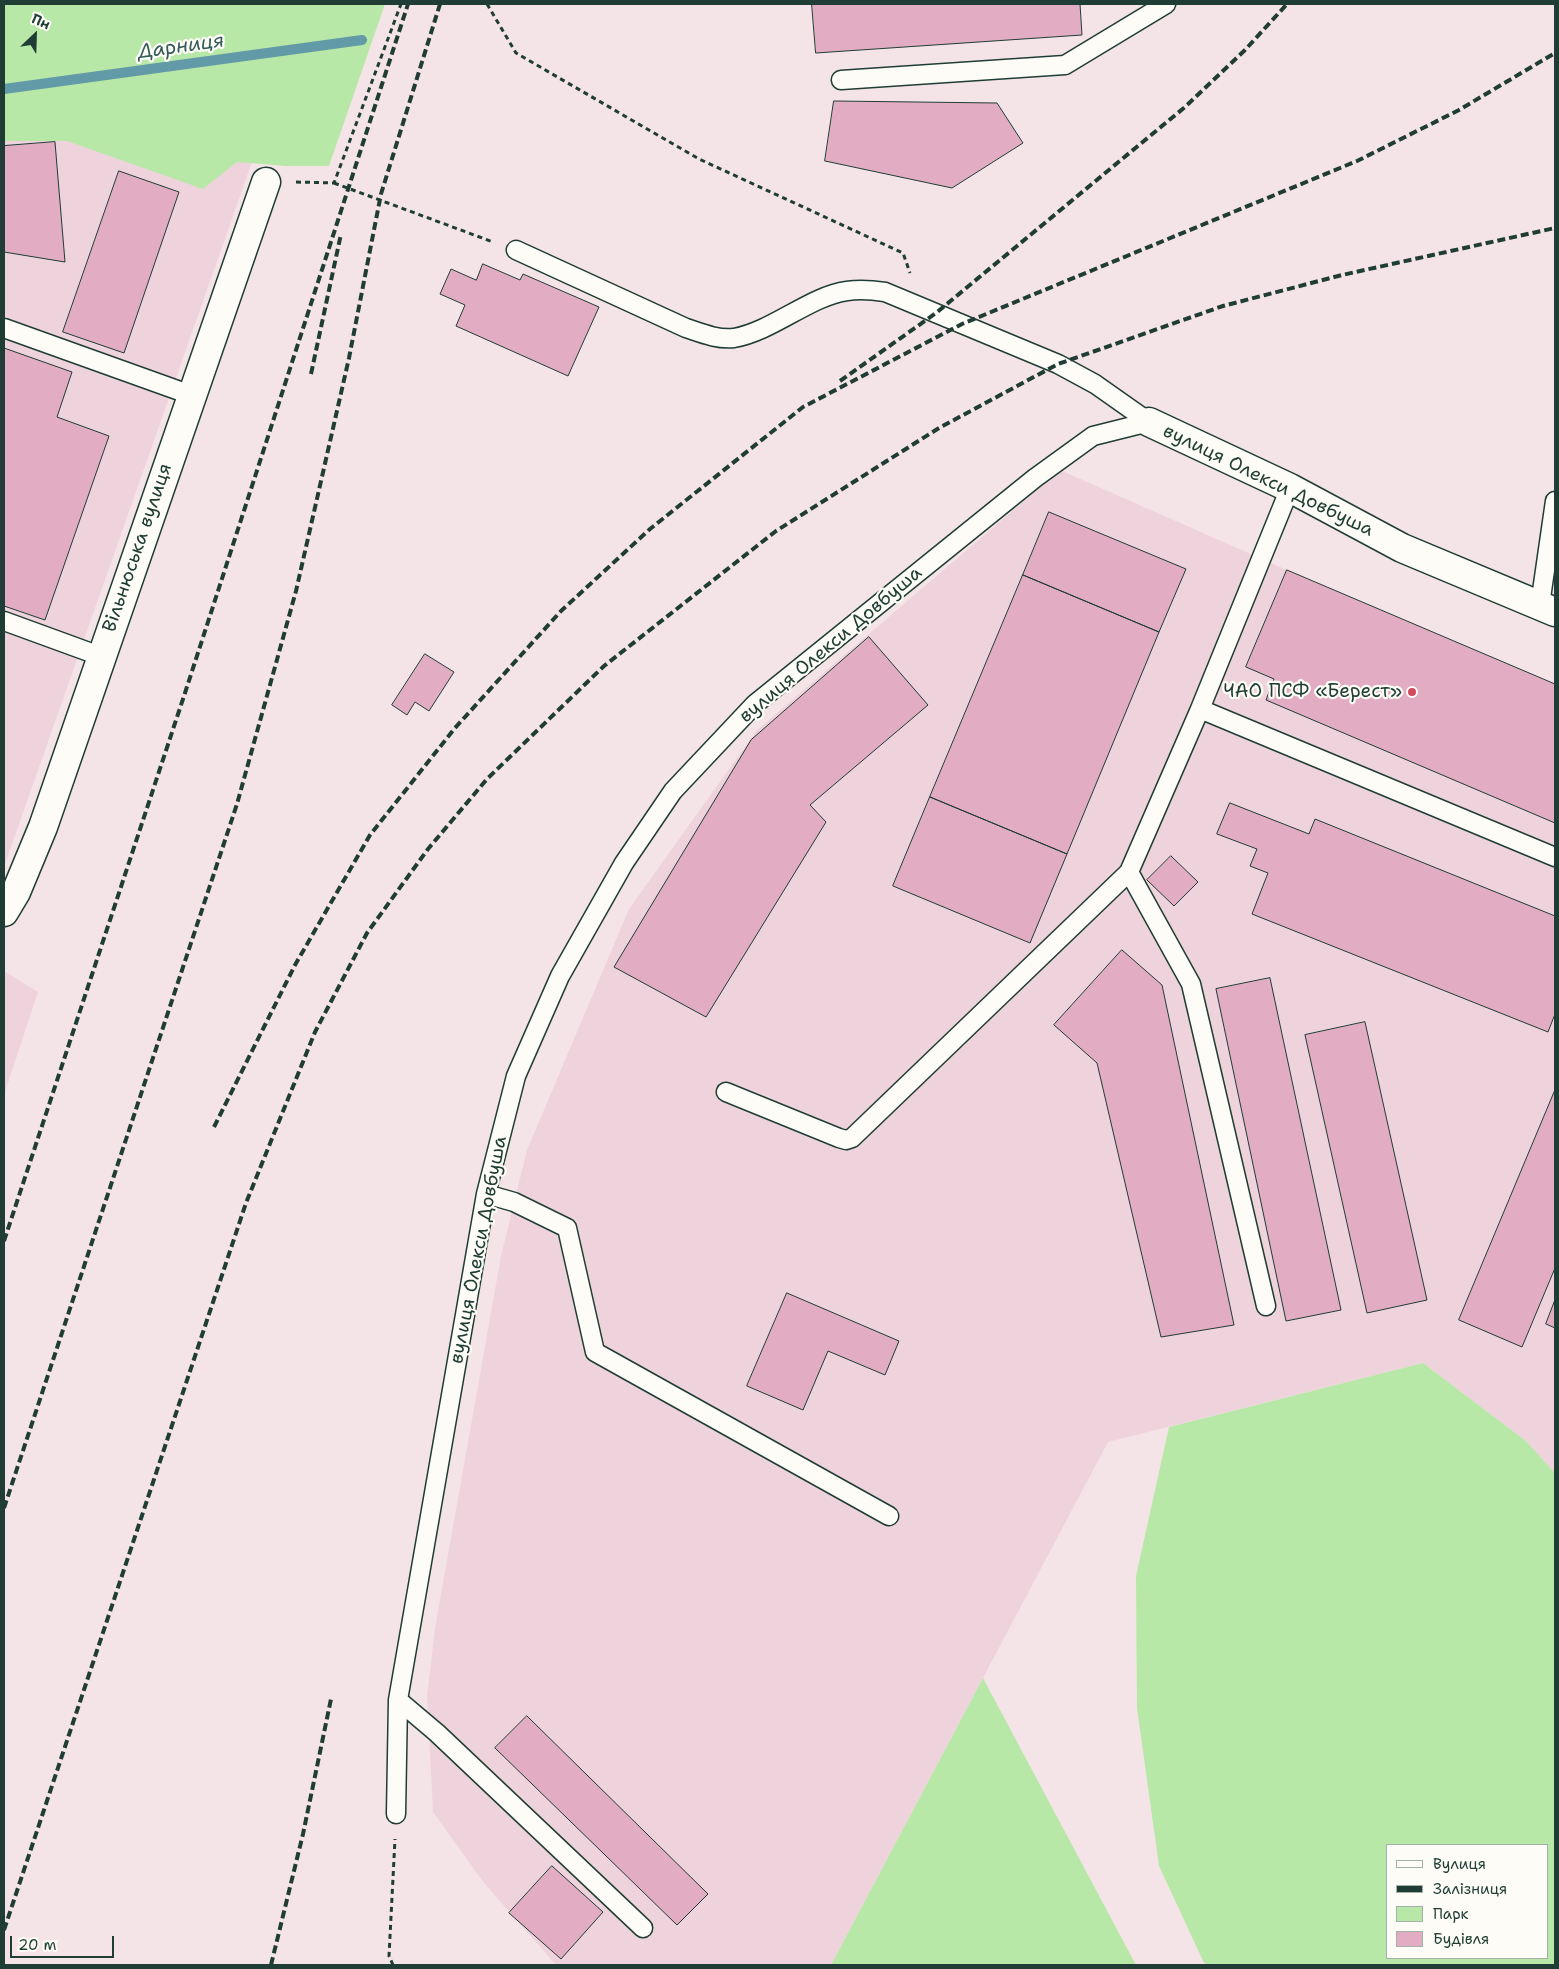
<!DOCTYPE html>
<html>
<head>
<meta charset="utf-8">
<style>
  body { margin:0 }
  #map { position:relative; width:1559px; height:1969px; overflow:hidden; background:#f5e4e7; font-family:"Shantell Sans",sans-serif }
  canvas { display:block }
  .frame { position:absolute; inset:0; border:5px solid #1f3d34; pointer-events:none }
  .legend { position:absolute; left:1386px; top:1844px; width:162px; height:115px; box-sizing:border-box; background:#fdfcf7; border:1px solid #a4b0a9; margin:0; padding:6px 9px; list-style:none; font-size:15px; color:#1f3d34 }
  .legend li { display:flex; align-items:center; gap:10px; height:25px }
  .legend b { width:25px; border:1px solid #a4b0a9 }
  .north { position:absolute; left:10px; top:10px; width:50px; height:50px; -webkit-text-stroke:4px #fdfcf7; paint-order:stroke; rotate:24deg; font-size:14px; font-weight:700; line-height:20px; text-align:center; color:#1f3d34 }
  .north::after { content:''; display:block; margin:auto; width:18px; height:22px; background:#1f3d34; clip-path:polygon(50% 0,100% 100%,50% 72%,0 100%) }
  .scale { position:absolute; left:10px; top:1936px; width:104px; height:22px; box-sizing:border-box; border:2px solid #1f3d34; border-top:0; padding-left:6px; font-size:15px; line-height:18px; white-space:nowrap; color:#1f3d34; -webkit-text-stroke:4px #fdfcf7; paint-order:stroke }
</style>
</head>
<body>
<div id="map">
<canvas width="1559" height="1969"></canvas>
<div class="frame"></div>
<ul class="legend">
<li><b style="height:6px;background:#fdfcf7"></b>Вулиця</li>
<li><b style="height:6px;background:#1f3d34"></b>Залізниця</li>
<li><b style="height:14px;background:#b8e8a7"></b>Парк</li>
<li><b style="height:14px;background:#e2acc3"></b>Будівля</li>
</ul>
<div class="north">Пн</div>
<div class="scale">20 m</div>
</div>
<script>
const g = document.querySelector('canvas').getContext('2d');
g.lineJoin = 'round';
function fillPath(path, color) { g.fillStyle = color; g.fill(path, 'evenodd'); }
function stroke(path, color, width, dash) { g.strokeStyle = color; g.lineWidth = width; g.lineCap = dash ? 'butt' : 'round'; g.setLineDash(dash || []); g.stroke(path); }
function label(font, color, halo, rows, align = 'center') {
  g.font = font + ' "Shantell Sans",sans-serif'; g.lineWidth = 4.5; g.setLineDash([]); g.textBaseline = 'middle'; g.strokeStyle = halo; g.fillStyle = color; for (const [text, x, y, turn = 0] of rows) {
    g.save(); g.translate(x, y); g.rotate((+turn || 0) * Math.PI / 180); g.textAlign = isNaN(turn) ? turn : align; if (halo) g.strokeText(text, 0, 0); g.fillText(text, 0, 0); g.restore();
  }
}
fillPath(new Path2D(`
  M 4,126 L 258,145 L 4,867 Z
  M 1060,470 L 1287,570 L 1555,684 L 1555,1473 L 1526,1441 L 1423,1363 L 1108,1442 L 831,1965 L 556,1965 L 484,1883 L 433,1812 L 427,1697 L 435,1628 L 501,1256 L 527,1150 L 629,909 L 757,730 Z
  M 4,971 L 38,992 L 4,1095 Z`), '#efd3dc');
fillPath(new Path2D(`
  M 4,4 L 385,4 L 329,166 L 286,166 L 237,162 L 203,189 L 67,141 L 4,141 Z
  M 1423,1363 L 1526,1441 L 1555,1473 L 1555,1965 L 1210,1965 L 1204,1963 L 1159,1866 L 1137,1708 L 1136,1576 L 1169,1427 ZM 1388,1845 L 1548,1845 L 1548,1958 L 1388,1958 Z
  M 983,1678 L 1136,1965 L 831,1965 Z`), '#b8e8a7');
stroke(new Path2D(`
  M 4,89 L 362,40`), '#639aa7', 10);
const building = new Path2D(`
  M 812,4 L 1080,4 L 1082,35 L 816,53 Z
  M 834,101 L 997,103 L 1023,143 L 952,188 L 825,161 Z
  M 55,142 L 65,262 L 4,252 L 4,146 Z
  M 119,171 L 179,192 L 124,353 L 63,332 Z
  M 483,264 L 520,280 L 523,274 L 599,307 L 568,376 L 456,326 L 465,305 L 440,294 L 451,269 L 476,280 Z
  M 4,348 L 72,372 L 57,417 L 109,436 L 45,620 L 4,606 Z
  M 1049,512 L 1186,569 L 1159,632 L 1023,575 Z
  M 1287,570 L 1555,684 L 1555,823 L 1266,700 L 1274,679 L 1246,667 Z
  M 1023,575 L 1159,632 L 1067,854 L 930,797 Z
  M 869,637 L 928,705 L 810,805 L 826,822 L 706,1017 L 614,967 L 751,740 Z
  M 425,654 L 454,672 L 429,711 L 415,702 L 407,715 L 392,705 Z
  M 930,797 L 1067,854 L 1030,943 L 893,886 Z
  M 1230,803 L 1309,834 L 1315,819 L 1555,916 L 1555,1014 L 1548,1032 L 1252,914 L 1268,873 L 1250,866 L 1257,849 L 1217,834 Z
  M 1171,856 L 1198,882 L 1174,906 L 1147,880 Z
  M 1122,950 L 1162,985 L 1234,1325 L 1161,1337 L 1097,1063 L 1054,1025 Z
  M 1270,978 L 1341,1310 L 1286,1321 L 1216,989 Z
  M 1365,1022 L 1427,1300 L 1367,1313 L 1305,1035 Z
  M 1555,1090 L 1555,1268 L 1522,1347 L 1459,1320 Z
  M 787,1293 L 899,1341 L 885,1375 L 828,1351 L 803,1410 L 747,1386 Z
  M 1555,1300 L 1555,1328 L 1546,1324 Z
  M 527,1716 L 708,1894 L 677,1925 L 495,1748 Z
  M 552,1866 L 603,1912 L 561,1959 L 509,1913 Z`);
fillPath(building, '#e2acc3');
stroke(building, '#1f3d34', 1);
const lane = new Path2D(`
  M 841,80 L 1065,65 L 1166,4
  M 516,250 L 686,328 C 701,333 718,340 734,338 C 773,331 810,296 847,291 C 860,289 872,290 885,292 L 1058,364 L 1095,384 L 1149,422
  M 4,328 L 191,395
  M 1290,488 L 1200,709 L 1555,857
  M 1540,605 L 1555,501
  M 4,621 L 100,656
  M 1129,872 L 1191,984 L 1266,1306
  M 726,1092 L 839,1138 L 846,1140 L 852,1138 L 1129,872 L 1200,709
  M 486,1194 L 514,1202 L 567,1228 L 595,1352 L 889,1516
  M 398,1700 L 437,1733 L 643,1928
  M 396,1814 L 398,1700 L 486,1194 L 516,1076 L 560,976 L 624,863 L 673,791 L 755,704 L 1035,478 L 1093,436 L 1149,422`);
const street = new Path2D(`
  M 1149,422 L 1290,488 L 1402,548 L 1555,612
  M 4,912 L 16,892 L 43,827 L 266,182`);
stroke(lane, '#1f3d34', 21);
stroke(street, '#1f3d34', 31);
stroke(new Path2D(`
  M 487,4 L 516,53 L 699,159 L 903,253 L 910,273
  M 296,182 L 334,183 L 401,4
  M 334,183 L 493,242
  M 393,1965 L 389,1956 L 395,1839`), '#1f3d34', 3, [5, 4]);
stroke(lane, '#fdfcf7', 18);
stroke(street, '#fdfcf7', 28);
stroke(new Path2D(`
  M 311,374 L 341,234
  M 840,381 L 936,313 L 1185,107 L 1245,50 L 1287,4
  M 214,1127 L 295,965 L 370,835 L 455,728 L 561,611 L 650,529 L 803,407 L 962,324 L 1357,161 L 1459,110 L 1555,53
  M 4,1241 L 184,696 L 408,4
  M 4,1508 L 237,804 L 296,591 L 349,358 L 381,194 L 440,4
  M 4,1930 L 246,1203 L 315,1032 L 367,933 L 428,849 L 487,779 L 604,666 L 776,531 L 939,428 L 1058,364 L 1223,306 L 1342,275 L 1555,228
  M 271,1965 L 303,1834 L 331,1699`), '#1f3d34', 4, [8, 4]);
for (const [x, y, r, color] of [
  [1412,692,5,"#d1495b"]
]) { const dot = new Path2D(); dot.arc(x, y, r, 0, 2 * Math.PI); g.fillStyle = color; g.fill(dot); stroke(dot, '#fdfcf7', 2); }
label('19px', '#1f3d34', '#fdfcf7', [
  ["вулиця Олекси Довбуша",1268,481,26],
  ["Вільнюська вулиця",138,548,-71],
  ["вулиця Олекси Довбуша",831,645,-40],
  ["вулиця Олекси Довбуша",479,1250,-79]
]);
label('19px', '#1f3d34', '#fdfcf7', [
  ["ЧАО ПСФ «Берест»",1402,692]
], 'right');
label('italic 20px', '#365c5a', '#fdfcf7', [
  ["Дарниця",181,47,-8]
]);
</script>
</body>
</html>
